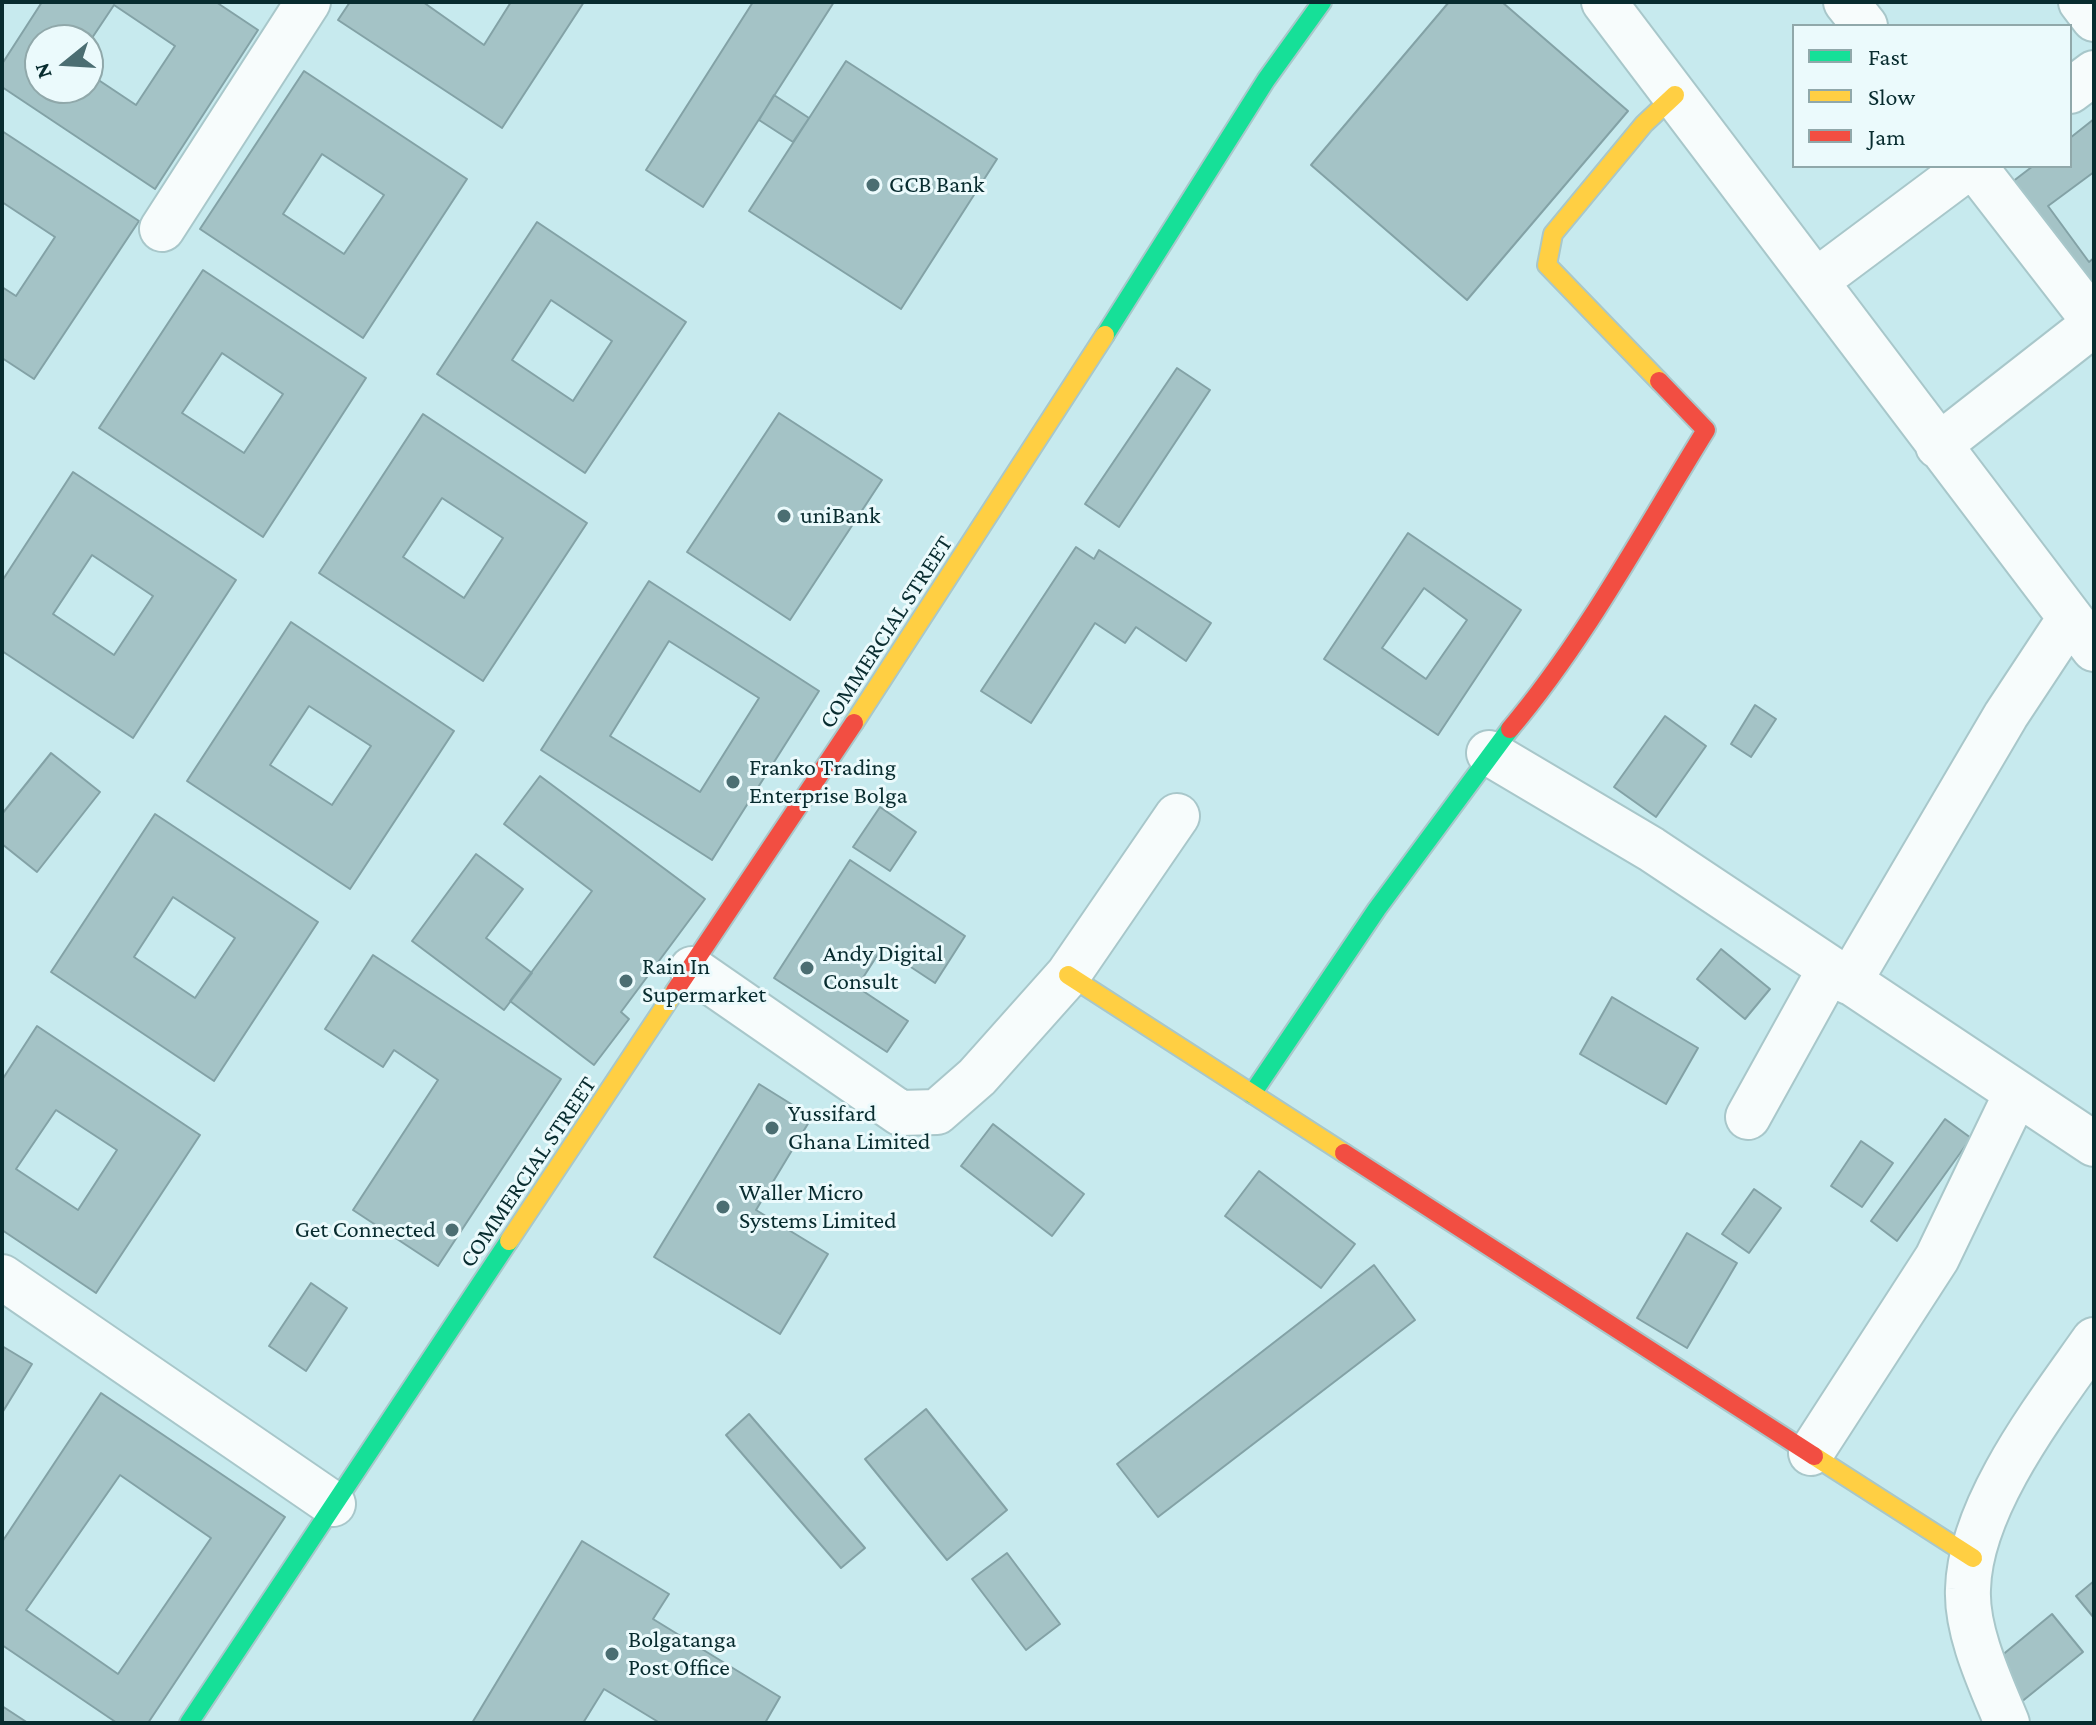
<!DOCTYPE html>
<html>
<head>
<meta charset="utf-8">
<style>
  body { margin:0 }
  #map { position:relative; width:2096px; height:1725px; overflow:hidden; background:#c7eaee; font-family:"Crimson Pro",serif }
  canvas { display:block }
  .frame { position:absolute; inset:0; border:4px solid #082c2f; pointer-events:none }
  .legend { position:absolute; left:1792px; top:24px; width:280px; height:144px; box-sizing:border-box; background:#ebfafc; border:2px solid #90a8aa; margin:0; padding:10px 14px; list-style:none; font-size:24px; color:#082c2f }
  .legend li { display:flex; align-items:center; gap:16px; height:40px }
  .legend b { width:40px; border:2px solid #90a8aa }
  .north { position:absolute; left:24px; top:24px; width:80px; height:80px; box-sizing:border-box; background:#ebfafc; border:2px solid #90a8aa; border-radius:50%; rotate:252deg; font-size:22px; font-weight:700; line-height:32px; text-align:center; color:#082c2f }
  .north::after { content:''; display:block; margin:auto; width:28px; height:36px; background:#4b6e72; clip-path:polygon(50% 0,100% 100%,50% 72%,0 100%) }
</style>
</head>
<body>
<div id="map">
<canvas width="2096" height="1725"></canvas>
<div class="frame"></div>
<ul class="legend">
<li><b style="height:10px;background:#16e098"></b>Fast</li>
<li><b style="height:10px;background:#ffcf43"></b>Slow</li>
<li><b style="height:10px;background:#f24e42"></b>Jam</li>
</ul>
<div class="north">N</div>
</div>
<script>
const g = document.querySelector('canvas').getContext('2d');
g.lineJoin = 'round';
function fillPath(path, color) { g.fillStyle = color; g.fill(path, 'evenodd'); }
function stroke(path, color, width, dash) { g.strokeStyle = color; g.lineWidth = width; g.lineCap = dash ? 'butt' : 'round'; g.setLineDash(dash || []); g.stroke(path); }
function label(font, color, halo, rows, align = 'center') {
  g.font = font + ' "Crimson Pro",serif'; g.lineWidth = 6; g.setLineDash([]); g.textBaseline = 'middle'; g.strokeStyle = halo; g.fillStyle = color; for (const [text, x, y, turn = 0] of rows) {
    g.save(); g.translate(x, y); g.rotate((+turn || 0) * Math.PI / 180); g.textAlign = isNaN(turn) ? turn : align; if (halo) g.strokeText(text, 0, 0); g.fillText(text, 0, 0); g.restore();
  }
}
const building = new Path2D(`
  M 42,2 L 216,2 L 258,30 L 155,189 L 2,87 L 2,64 ZM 114,5 L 175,46 L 136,105 L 88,73 L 88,88 L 40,88 L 40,40 L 88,40 L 88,44 Z
  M 350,2 L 423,2 L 484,45 L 511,2 L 584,2 L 502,128 L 338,20 Z
  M 753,2 L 834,2 L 703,207 L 646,170 Z
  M 1449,2 L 1502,2 L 1628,111 L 1467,300 L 1311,165 Z
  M 846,61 L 997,159 L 901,309 L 749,211 Z
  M 304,71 L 467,179 L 363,338 L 200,229 ZM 322,154 L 384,195 L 344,254 L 283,214 Z
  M 774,95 L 809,118 L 793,142 L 759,120 Z
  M 2094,119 L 2094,172 L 2048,206 L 2089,262 L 2094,258 L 2094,296 L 1999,192 L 2033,166 L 2070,166 L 2070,138 Z
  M 2,131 L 139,221 L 34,379 L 2,358 L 2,287 L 16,296 L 55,237 L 2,202 Z
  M 537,222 L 686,322 L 585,473 L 437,374 ZM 551,300 L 612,341 L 573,401 L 512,360 Z
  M 203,270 L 366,378 L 263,537 L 99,428 ZM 222,353 L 283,394 L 244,453 L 182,413 Z
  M 1177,368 L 1210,390 L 1119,527 L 1085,504 Z
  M 779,413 L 882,480 L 790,620 L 687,552 Z
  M 423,414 L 587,523 L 483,681 L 319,573 ZM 442,498 L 503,538 L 464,598 L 403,557 Z
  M 73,472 L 236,580 L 133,738 L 2,651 L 2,581 ZM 92,555 L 153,596 L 114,655 L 53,614 Z
  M 1408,533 L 1521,610 L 1438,735 L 1324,659 ZM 1424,588 L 1467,620 L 1426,679 L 1382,648 Z
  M 1076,547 L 1094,559 L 1099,550 L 1211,623 L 1186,661 L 1136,627 L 1125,643 L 1095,623 L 1031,723 L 981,691 Z
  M 649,581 L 819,691 L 712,860 L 541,750 ZM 669,641 L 759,698 L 700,792 L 610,736 Z
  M 291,622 L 454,731 L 350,889 L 187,781 ZM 309,706 L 371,746 L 332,805 L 270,765 Z
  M 1755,705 L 1776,719 L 1751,757 L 1731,744 Z
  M 1665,716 L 1706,746 L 1656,817 L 1614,787 Z
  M 51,753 L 100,792 L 37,872 L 2,844 L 2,814 Z
  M 540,776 L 705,899 L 621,1012 L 629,1019 L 594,1065 L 510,1001 L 592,891 L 504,824 Z
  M 880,807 L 916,832 L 890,871 L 853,847 Z
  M 155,814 L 318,922 L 214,1081 L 51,972 ZM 173,897 L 235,938 L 195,998 L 134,957 Z
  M 476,854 L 523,889 L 486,938 L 532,973 L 504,1010 L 412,941 Z
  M 850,860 L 965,936 L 935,983 L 882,948 L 857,987 L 908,1021 L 887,1052 L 774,978 Z
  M 1721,949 L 1770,989 L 1745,1019 L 1697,979 Z
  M 373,955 L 561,1079 L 438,1266 L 353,1210 L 438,1080 L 394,1050 L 383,1067 L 325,1029 Z
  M 1612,997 L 1698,1048 L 1666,1104 L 1580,1054 Z
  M 37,1026 L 200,1135 L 96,1293 L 2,1230 L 2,1080 ZM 56,1110 L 117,1150 L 78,1210 L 16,1169 Z
  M 759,1084 L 812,1117 L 756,1210 L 828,1254 L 780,1334 L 654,1257 Z
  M 1945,1119 L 1971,1138 L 1897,1241 L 1871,1221 Z
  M 993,1124 L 1084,1194 L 1052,1236 L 961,1166 Z
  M 1861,1141 L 1893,1163 L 1862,1207 L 1831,1186 Z
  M 1259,1171 L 1355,1244 L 1321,1288 L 1225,1216 Z
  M 1754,1189 L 1781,1208 L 1749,1253 L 1722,1234 Z
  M 1687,1233 L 1737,1263 L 1687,1348 L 1637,1318 Z
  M 1374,1265 L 1415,1320 L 1158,1517 L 1117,1464 Z
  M 311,1283 L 347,1308 L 306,1371 L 269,1346 Z
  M 2,1346 L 32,1364 L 2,1413 Z
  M 101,1393 L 285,1517 L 148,1723 L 117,1723 L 2,1645 L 2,1542 ZM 120,1475 L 211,1538 L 118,1674 L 26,1610 Z
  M 926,1409 L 1007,1510 L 947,1560 L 865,1459 Z
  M 749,1414 L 865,1548 L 841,1568 L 726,1435 Z
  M 582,1541 L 669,1594 L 653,1619 L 780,1697 L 765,1723 L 660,1723 L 604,1689 L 583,1723 L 472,1723 Z
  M 1007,1553 L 1060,1624 L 1026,1650 L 972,1579 Z
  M 2094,1581 L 2094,1618 L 2076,1596 Z
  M 2052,1614 L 2083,1652 L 2020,1703 L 1989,1666 Z
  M 2,1706 L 28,1723 L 2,1723 Z`);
fillPath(building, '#a4c3c6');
stroke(building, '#83a2a6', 2);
const street = new Path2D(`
  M 1604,2 L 2094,649
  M 1846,2 L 1865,26
  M 2081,2 L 2094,19
  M 2070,91 L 2094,73
  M 1974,166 L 2094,321
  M 162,229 L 308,2
  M 1816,281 L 1970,166
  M 1938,446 L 2094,324
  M 1489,753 L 1651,849 L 2094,1144
  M 692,969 L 900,1113 L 937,1112 L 977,1077 L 1068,975 L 1177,816
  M 1849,982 L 2006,715 L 2070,618
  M 1748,1117 L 1830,969
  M 2,1277 L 333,1504
  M 1811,1453 L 1937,1258 L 2016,1094
  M 2007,1723 C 1991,1684 1966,1632 1968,1589 C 1970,1505 2047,1407 2094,1340`);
const fast = new Path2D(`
  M 1105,335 L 1266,80 L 1322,2
  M 1252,1094 L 1377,909 L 1510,729
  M 189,1723 L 509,1241`);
const slow = new Path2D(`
  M 1659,381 L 1547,265 L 1553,234 L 1644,124 L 1675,95
  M 854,723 L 1105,335
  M 1068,975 L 1344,1153
  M 509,1241 L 675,991
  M 1814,1456 L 1973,1558`);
const jam = new Path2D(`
  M 1510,729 C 1586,639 1644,530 1706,430 L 1659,381
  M 675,991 L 854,723
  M 1344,1153 L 1814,1456`);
stroke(street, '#a8c7ca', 48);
stroke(fast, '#a8c7ca', 22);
stroke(slow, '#a8c7ca', 22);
stroke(jam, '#a8c7ca', 22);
stroke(street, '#f7fcfc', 44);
stroke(fast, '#16e098', 18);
stroke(slow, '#ffcf43', 18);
stroke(jam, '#f24e42', 18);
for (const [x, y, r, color] of [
  [873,185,8,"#4b6e72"],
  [784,516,8,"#4b6e72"],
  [733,782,8,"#4b6e72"],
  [807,968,8,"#4b6e72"],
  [626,981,8,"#4b6e72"],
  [772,1128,8,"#4b6e72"],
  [723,1207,8,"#4b6e72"],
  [452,1230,8,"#4b6e72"],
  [612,1654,8,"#4b6e72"]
]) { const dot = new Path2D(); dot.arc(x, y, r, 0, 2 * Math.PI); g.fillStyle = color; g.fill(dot); stroke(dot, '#ebfafc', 3); }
label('24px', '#082c2f', '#ebfafc', [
  ["GCB Bank",889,185],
  ["uniBank",800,516],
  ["Franko Trading",749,768],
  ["Enterprise Bolga",749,796],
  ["Andy Digital",823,954],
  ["Consult",823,982],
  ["Rain In",642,967],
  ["Supermarket",642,995],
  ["Yussifard",788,1114],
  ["Ghana Limited",788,1142],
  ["Waller Micro",739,1193],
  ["Systems Limited",739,1221],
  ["Get Connected",436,1230,"right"],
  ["Bolgatanga",628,1640],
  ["Post Office",628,1668]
], 'left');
label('24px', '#082c2f', '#ebfafc', [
  ["COMMERCIAL STREET",886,632,-57],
  ["COMMERCIAL STREET",528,1172,-56]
]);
</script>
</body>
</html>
